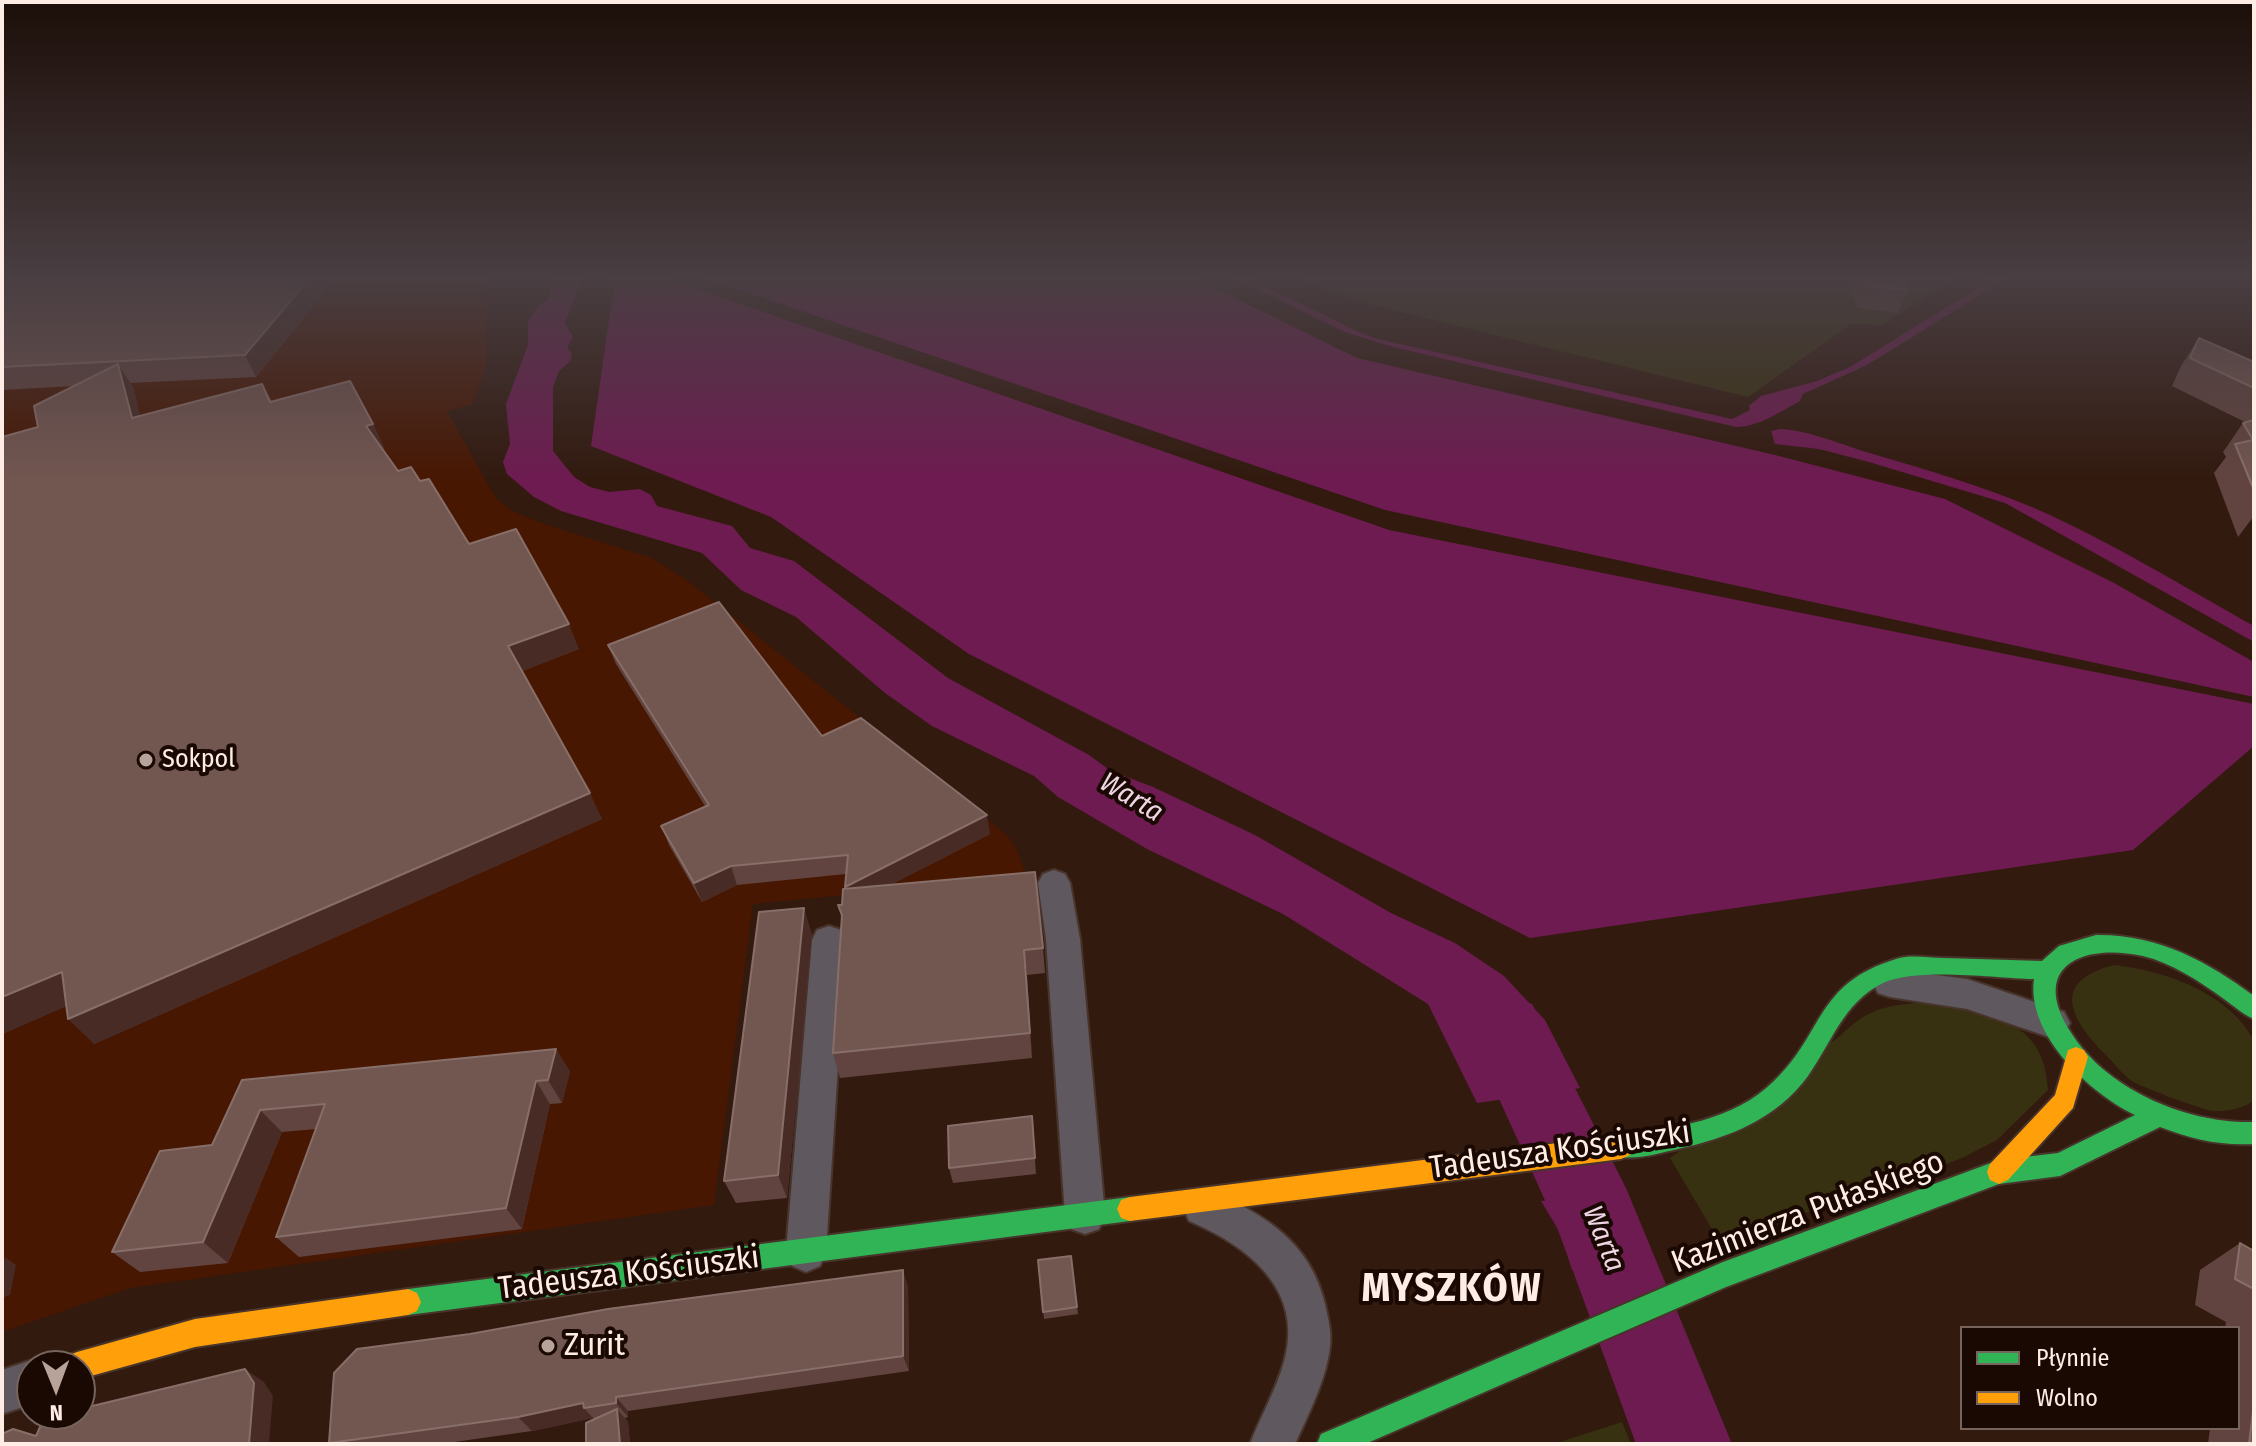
<!DOCTYPE html>
<html>
<head>
<meta charset="utf-8">
<style>
  body { margin:0 }
  #map { position:relative; width:2256px; height:1446px; overflow:hidden; background:#321a0f; font-family:"Fira Sans Condensed",sans-serif }
  canvas { display:block }
  .frame { position:absolute; inset:0; border:4px solid #ffede5; pointer-events:none }
  .legend { position:absolute; left:1960px; top:1326px; width:280px; height:104px; box-sizing:border-box; background:#1a0802; border:2px solid #76645d; margin:0; padding:10px 14px; list-style:none; font-size:24px; color:#ffede5 }
  .legend li { display:flex; align-items:center; gap:16px; height:40px }
  .legend b { width:40px; border:2px solid #76645d }
  .north { position:absolute; left:16px; top:1350px; width:80px; height:80px; box-sizing:border-box; background:#1a0802; border:2px solid #76645d; border-radius:50%; rotate:179deg; font-size:22px; font-weight:700; line-height:32px; text-align:center; color:#ffede5 }
  .north::after { content:''; display:block; margin:auto; width:28px; height:36px; background:#b7a39a; clip-path:polygon(50% 0,100% 100%,50% 72%,0 100%) }
</style>
</head>
<body>
<div id="map">
<canvas width="2256" height="1446"></canvas>
<div class="frame"></div>
<ul class="legend">
<li><b style="height:10px;background:#30b455"></b>Płynnie</li>
<li><b style="height:10px;background:#ff9f0a"></b>Wolno</li>
</ul>
<div class="north">N</div>
</div>
<script>
const g = document.querySelector('canvas').getContext('2d');
g.lineJoin = 'round';
function fillPath(path, color) { g.fillStyle = color; g.fill(path, 'evenodd'); }
function stroke(path, color, width, dash) { g.strokeStyle = color; g.lineWidth = width; g.lineCap = dash ? 'butt' : 'round'; g.setLineDash(dash || []); g.stroke(path); }
function label(font, color, halo, rows, align = 'center') {
  g.font = font + ' "Fira Sans Condensed",sans-serif'; g.lineWidth = 8; g.setLineDash([]); g.textBaseline = 'middle'; g.strokeStyle = halo; g.fillStyle = color; for (const [text, x, y, turn = 0] of rows) {
    g.save(); g.translate(x, y); g.rotate((+turn || 0) * Math.PI / 180); g.textAlign = isNaN(turn) ? turn : align; if (halo) g.strokeText(text, 0, 0); g.fillText(text, 0, 0); g.restore();
  }
}
fillPath(new Path2D(`
  M 2,278 L 487,279 L 486,367 L 473,404 L 447,411 L 495,497 L 510,510 L 544,524 L 652,558 L 688,581 L 1008,836 L 1016,848 L 1027,877 L 753,904 L 714,1205 L 130,1288 L 2,1332 Z`), '#471702');
fillPath(new Path2D(`
  M 1301,278 L 1956,278 L 1882,325 L 1851,324 L 1748,397 L 1352,300 Z
  M 2114,965 C 2163,970 2230,993 2254,1041 L 2254,1100 C 2245,1108 2227,1112 2213,1111 C 2203,1110 2141,1087 2132,1081 C 2122,1074 2113,1062 2105,1054 C 2070,1019 2050,981 2114,965 Z
  M 1942,1002 C 1997,1016 2045,1023 2048,1090 L 1997,1140 L 1962,1158 L 1892,1185 L 1719,1241 L 1670,1158 L 1840,1036 C 1872,1003 1898,1004 1942,1002 Z
  M 1622,1422 L 1631,1444 L 1554,1444 Z`), '#383111');
fillPath(new Path2D(`
  M 554,278 L 582,278 L 565,323 L 573,337 L 567,347 L 572,354 L 570,361 L 559,371 L 553,387 L 553,451 L 574,477 L 590,487 L 609,492 L 640,489 L 651,495 L 657,506 L 732,526 L 750,548 L 794,561 L 948,678 L 1089,755 L 1111,771 L 1153,787 L 1255,835 L 1391,913 L 1455,943 L 1504,976 L 1545,1020 L 1580,1088 L 1477,1103 L 1428,1004 L 1283,914 L 1147,849 L 1058,797 L 1034,776 L 932,726 L 885,693 L 796,617 L 741,590 L 702,553 L 561,511 L 534,497 L 507,474 L 503,462 L 510,444 L 506,404 L 528,345 L 528,321 L 538,306 L 549,299 Z
  M 615,278 L 666,278 L 1389,530 L 2254,704 L 2254,746 L 2133,850 L 1530,938 L 969,654 L 771,517 L 591,446 Z
  M 705,278 L 1194,278 L 1357,358 L 1775,455 L 1945,499 L 2114,583 L 2254,662 L 2254,697 L 1385,510 Z
  M 1234,278 L 1248,278 L 1361,333 L 1378,339 L 1732,419 L 1750,410 L 1749,406 L 1761,396 L 1817,381 L 1850,367 L 1994,278 L 2007,278 L 1867,365 L 1803,394 L 1800,401 C 1781,411 1759,427 1736,427 L 1393,347 L 1345,332 Z
  M 1780,429 C 1813,431 1841,445 1873,454 C 1927,470 1982,486 2034,508 C 2110,541 2182,586 2254,626 L 2254,642 L 2005,503 L 1869,462 L 1819,449 L 1775,444 L 1771,431 Z
  M 1597,1194 L 1624,1246 L 1572,1270 L 1562,1236 L 1541,1201 Z
  M 1677,1356 L 1683,1398 L 1707,1444 L 1648,1444 L 1623,1382 Z`), '#6e1b51');
fillPath(new Path2D(`
  M 1499,990 L 1532,1004 L 1626,1188 L 1732,1444 L 1636,1444 L 1557,1227 L 1477,1050 L 1472,1046 L 1461,1023 L 1472,1000 Z`), '#6e1b51');
const street = new Path2D(`
  M 1054,870 L 1065,874 L 1070,883 L 1080,939 L 1105,1215 L 1099,1229 L 1085,1234 L 1071,1229 L 1065,1215 L 1046,939 L 1038,883 L 1043,874 Z
  M 829,926 L 841,930 L 846,940 L 826,1252 L 820,1266 L 806,1272 L 792,1266 L 786,1252 L 812,940 L 817,930 Z
  M 1890,969 L 1967,979 L 2064,1012 L 2070,1023 L 2064,1034 L 2052,1038 L 1967,1009 L 1890,997 L 1878,993 L 1873,983 L 1878,973 Z
  M 1203,1188 C 1260,1211 1310,1240 1325,1304 C 1328,1318 1332,1333 1330,1347 C 1326,1380 1309,1413 1295,1444 L 1250,1444 C 1261,1415 1277,1389 1285,1358 C 1303,1288 1246,1245 1189,1221 L 1183,1207 L 1189,1193 Z
  M 32,1360 L 46,1366 L 32,1366 L 32,1404 L 2,1414 L 2,1370 Z`);
const fast = new Path2D(`
  M 2096,935 C 2157,934 2207,961 2254,996 L 2254,1019 C 2242,1014 2234,1006 2224,999 C 2199,981 2172,963 2143,956 C 2084,943 2029,965 2070,1031 C 2106,1090 2188,1124 2254,1122 L 2254,1144 C 2220,1146 2192,1139 2160,1127 L 2060,1176 L 1999,1184 L 1726,1287 L 1365,1444 L 1317,1444 L 1321,1434 L 1723,1262 L 1999,1160 L 2058,1153 L 2135,1115 C 2090,1093 2026,1035 2034,979 C 1995,978 1917,967 1883,983 C 1843,1003 1832,1042 1808,1076 C 1777,1119 1728,1138 1678,1149 C 1659,1153 1631,1162 1612,1155 L 1609,1147 L 1612,1139 L 1621,1135 C 1674,1128 1734,1121 1774,1081 C 1825,1032 1815,984 1896,959 C 1911,954 1928,958 1944,958 C 1977,959 2010,960 2042,961 L 2059,946 Z
  M 1130,1197 L 1139,1200 L 1143,1209 L 1139,1218 L 1130,1221 L 408,1315 L 399,1311 L 395,1302 L 399,1293 L 408,1289 Z`);
const slow = new Path2D(`
  M 2076,1047 L 2084,1050 L 2088,1057 L 2073,1108 L 2008,1180 L 1999,1184 L 1990,1180 L 1987,1172 L 1990,1164 L 2055,1095 L 2068,1050 Z
  M 1621,1135 L 1630,1139 L 1633,1147 L 1630,1155 L 1621,1159 L 1130,1221 L 1121,1218 L 1117,1209 L 1121,1200 L 1130,1197 Z
  M 408,1289 L 417,1293 L 421,1302 L 417,1311 L 408,1315 L 195,1347 L 80,1379 L 80,1366 L 63,1366 L 67,1356 L 77,1352 L 195,1319 Z`);
stroke(street, '#48342b', 4);
stroke(fast, '#48342b', 4);
stroke(slow, '#48342b', 4);
fillPath(street, '#5f585f');
fillPath(fast, '#30b455');
fillPath(slow, '#ff9f0a');
fillPath(new Path2D(`
  M 2,278 L 336,278 L 256,377 L 130,383 L 133,387 L 140,416 L 262,384 L 272,402 L 373,424 L 384,448 L 382,449 L 398,471 L 420,481 L 469,544 L 579,649 L 522,671 L 602,819 L 94,1044 L 66,1006 L 2,1034 L 38,427 L 74,386 L 2,390 Z
  M 1846,278 L 1911,278 L 1908,285 L 1905,285 L 1908,290 L 1898,313 L 1857,308 Z
  M 2199,338 L 2254,362 L 2254,516 L 2238,537 L 2214,473 L 2226,457 L 2223,452 L 2243,423 L 2245,422 L 2172,386 L 2181,366 Z
  M 608,645 L 822,736 L 990,834 L 892,884 L 1043,948 L 1045,973 L 1027,975 L 1032,1058 L 840,1078 L 833,1053 L 842,920 L 838,905 L 842,905 L 846,888 L 846,874 L 737,885 L 702,902 L 669,845 L 661,826 L 705,806 L 616,664 Z
  M 812,934 L 787,1198 L 736,1203 L 724,1181 Z
  M 570,1071 L 562,1103 L 550,1104 L 522,1229 L 299,1257 L 276,1237 L 316,1129 L 282,1132 L 228,1263 L 140,1272 L 112,1252 L 212,1145 L 242,1080 Z
  M 1032,1116 L 1036,1174 L 953,1183 L 949,1168 Z
  M 2240,1243 L 2254,1251 L 2254,1444 L 2208,1444 L 2210,1428 L 2238,1428 L 2238,1328 L 2225,1328 L 2226,1322 L 2195,1305 L 2200,1270 Z
  M 1071,1256 L 1078,1314 L 1044,1319 L 1038,1260 Z
  M 908,1286 L 909,1371 L 628,1411 L 628,1417 L 625,1418 L 628,1422 L 630,1444 L 586,1444 L 594,1419 L 593,1418 L 532,1431 L 440,1444 L 329,1443 Z`), '#61443f');
fillPath(new Path2D(`
  M 310,278 L 336,278 L 256,377 L 245,355 Z
  M 118,364 L 133,387 L 147,441 L 132,418 Z
  M 373,424 L 384,448 L 378,450 L 366,426 Z
  M 569,624 L 579,649 L 519,672 L 508,646 Z
  M 590,793 L 602,819 L 94,1044 L 68,1019 Z
  M 987,815 L 990,834 L 850,906 L 845,887 Z
  M 731,866 L 737,885 L 702,902 L 694,883 Z
  M 804,908 L 812,934 L 787,1198 L 778,1175 Z
  M 1024,950 L 1027,975 L 1032,1058 L 1030,1033 Z
  M 62,972 L 88,997 L 2,1034 L 2,997 Z
  M 556,1049 L 570,1071 L 562,1103 L 548,1080 Z
  M 536,1081 L 550,1104 L 522,1229 L 506,1208 Z
  M 260,1110 L 282,1132 L 228,1263 L 203,1242 Z
  M 5,1257 L 16,1265 L 10,1295 L 2,1298 L 2,1270 Z
  M 903,1270 L 908,1286 L 909,1371 L 903,1356 Z
  M 245,1369 L 264,1382 L 273,1396 L 269,1444 L 249,1444 Z
  M 616,1397 L 628,1411 L 628,1417 L 616,1403 Z
  M 583,1403 L 584,1408 L 593,1418 L 532,1431 L 518,1417 Z
  M 617,1409 L 628,1422 L 630,1444 L 620,1444 Z`), '#472b24');
const building = new Path2D(`
  M 2,278 L 310,278 L 245,355 L 2,367 Z
  M 1864,278 L 1902,278 L 1908,290 L 1867,286 Z
  M 2199,338 L 2254,362 L 2254,388 L 2190,358 Z
  M 118,364 L 132,418 L 262,384 L 270,402 L 350,381 L 373,424 L 366,426 L 398,471 L 411,467 L 420,481 L 429,479 L 469,544 L 516,529 L 569,624 L 508,646 L 590,793 L 68,1019 L 62,972 L 2,997 L 2,437 L 38,427 L 34,406 Z
  M 2254,420 L 2254,490 L 2235,444 L 2253,440 L 2243,423 Z
  M 719,602 L 822,736 L 861,718 L 987,815 L 845,887 L 848,855 L 731,866 L 694,883 L 661,826 L 709,805 L 608,645 Z
  M 1035,872 L 1043,948 L 1024,950 L 1030,1033 L 833,1053 L 842,915 L 838,905 L 842,905 L 843,889 Z
  M 804,908 L 778,1175 L 724,1181 L 759,912 Z
  M 556,1049 L 548,1080 L 536,1081 L 506,1208 L 276,1237 L 325,1104 L 260,1110 L 203,1242 L 112,1252 L 160,1151 L 212,1145 L 242,1080 Z
  M 1032,1116 L 1035,1158 L 949,1168 L 948,1126 Z
  M 2240,1243 L 2254,1251 L 2254,1289 L 2235,1279 Z
  M 1071,1256 L 1077,1307 L 1043,1312 L 1038,1260 Z
  M 903,1270 L 903,1356 L 616,1397 L 616,1403 L 584,1408 L 583,1403 L 518,1417 L 329,1443 L 334,1373 L 357,1349 L 470,1334 L 608,1309 Z
  M 245,1369 L 254,1383 L 249,1444 L 2,1444 L 2,1434 L 13,1429 L 36,1436 L 44,1418 L 60,1414 L 80,1414 L 80,1409 Z
  M 2254,1403 L 2254,1444 L 2249,1444 Z
  M 617,1409 L 620,1444 L 586,1444 L 586,1423 Z`);
fillPath(building, '#725650');
stroke(building, '#886e68', 2);
const sky = g.createLinearGradient(0, 0, 0, 480);
sky.addColorStop(0, '#1c0e08');
sky.addColorStop(0.58, '#493e42');
sky.addColorStop(1, '#493e4200');
g.fillStyle = sky;
g.fillRect(0, 0, 2256, 480);
for (const [x, y, r, color] of [
  [146,760,8,"#b7a39a"],
  [548,1346,8,"#b7a39a"]
]) { const dot = new Path2D(); dot.arc(x, y, r, 0, 2 * Math.PI); g.fillStyle = color; g.fill(dot); stroke(dot, '#1a0802', 3); }
label('26px', '#ffede5', '#1a0802', [
  ["Sokpol",162,760]
], 'left');
label('italic 28px', '#f0d6e5', '#1a0802', [
  ["Warta",1131,798,31],
  ["Warta",1603,1239,68]
]);
label('32px', '#ffede5', '#1a0802', [
  ["Tadeusza Kościuszki",1560,1151,-8],
  ["Kazimierza Pułaskiego",1808,1213,-21],
  ["Tadeusza Kościuszki",629,1274,-7]
]);
label('32px', '#ffede5', '#1a0802', [
  ["Zurit",564,1346]
], 'left');
g.letterSpacing = '2px';
label('bold 40px', '#ffede5', '#1a0802', [
  ["MYSZKÓW",1452,1290]
]);
g.letterSpacing = '0px';
</script>
</body>
</html>
